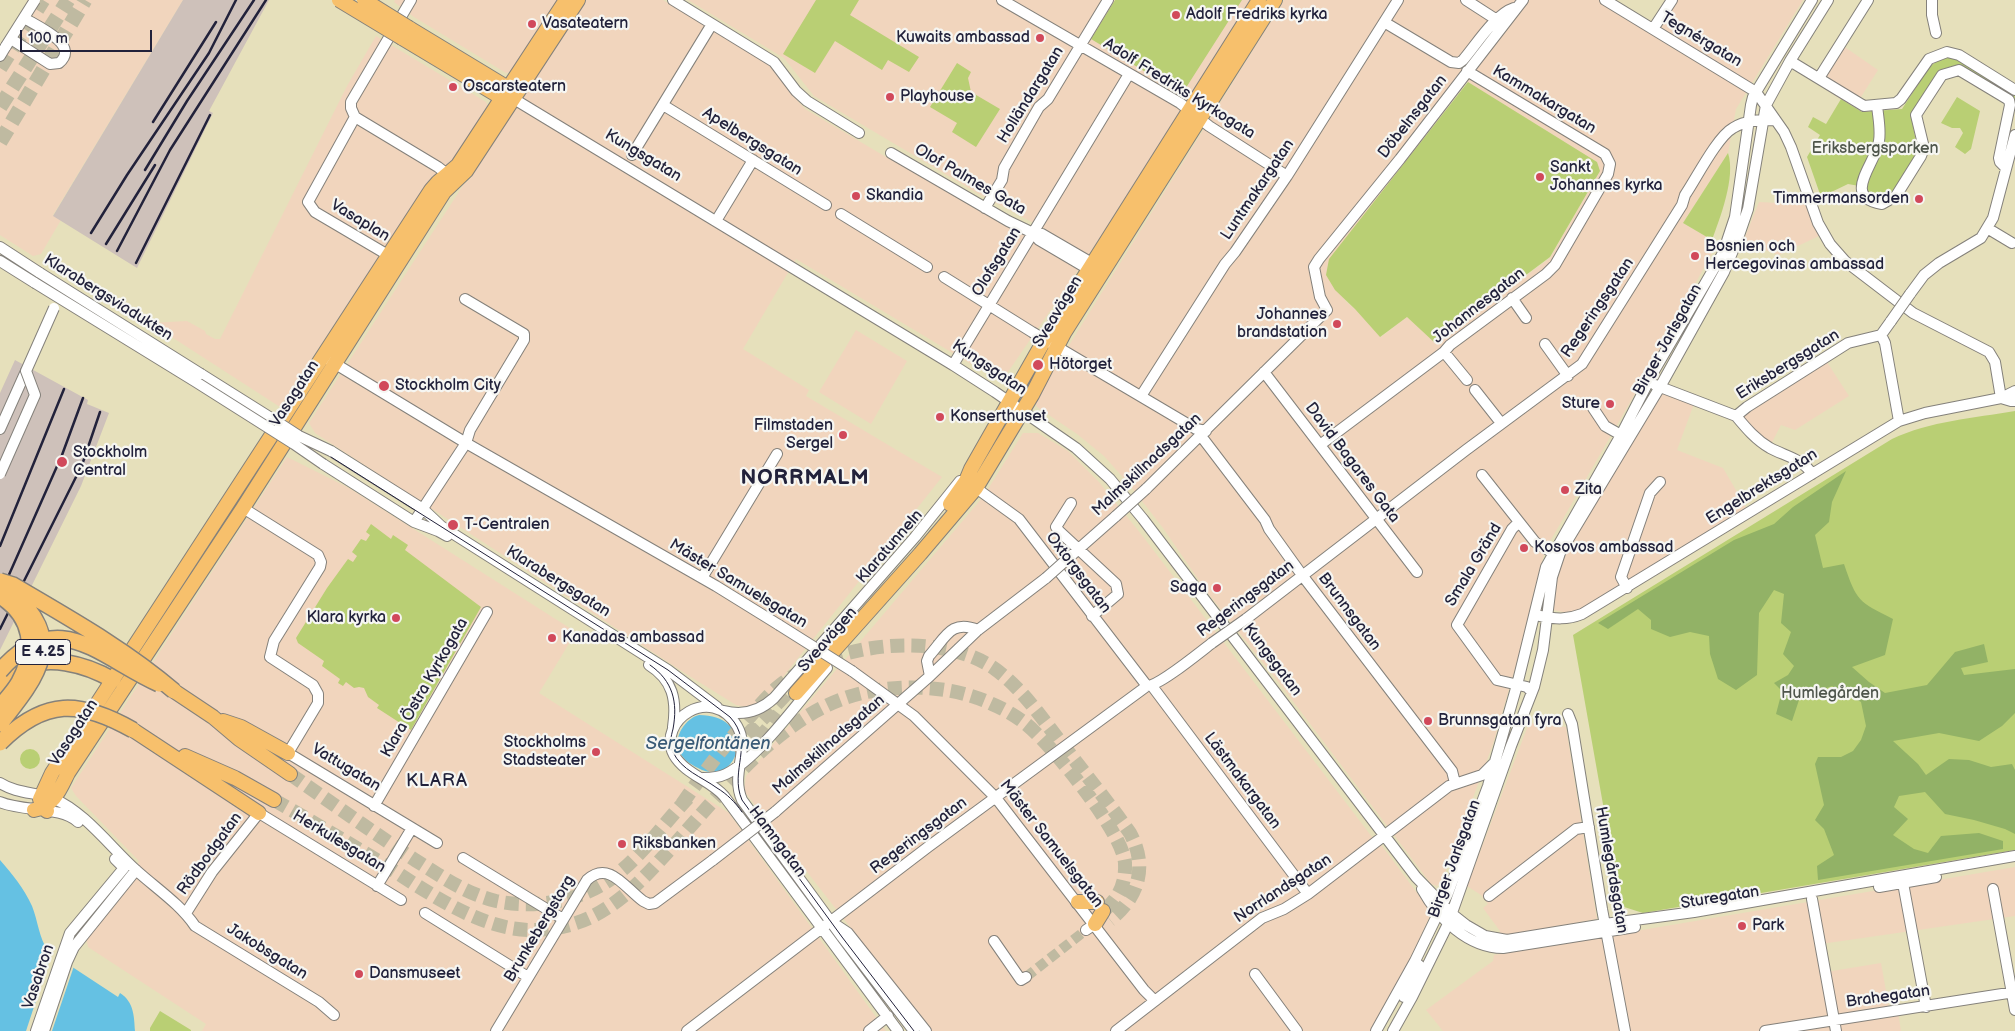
<!DOCTYPE html>
<html>
<head>
<meta charset="utf-8">
<style>
  body { margin:0 }
  #map { position:relative; width:2015px; height:1031px; overflow:hidden; background:#e6e0bb; font-family:"Balsamiq Sans",sans-serif }
  canvas { display:block }
  .scale { position:absolute; left:20px; top:30px; width:132px; height:22px; box-sizing:border-box; border:2px solid #22223b; border-top:0; padding-left:6px; font-size:15px; line-height:18px; white-space:nowrap; color:#22223b; -webkit-text-stroke:4px #f6f6f2; paint-order:stroke }
</style>
</head>
<body>
<div id="map">
<canvas width="2015" height="1031"></canvas>
<div class="scale">100 m</div>
</div>
<script>
const g = document.querySelector('canvas').getContext('2d');
g.lineJoin = 'round';
function fillPath(path, color) { g.fillStyle = color; g.fill(path, 'evenodd'); }
function stroke(path, color, width, dash) { g.strokeStyle = color; g.lineWidth = width; g.lineCap = dash ? 'butt' : 'round'; g.setLineDash(dash || []); g.stroke(path); }
function label(font, color, halo, rows, align = 'center') {
  g.font = font + ' "Balsamiq Sans",sans-serif'; g.lineWidth = 4.5; g.setLineDash([]); g.textBaseline = 'middle'; g.strokeStyle = halo; g.fillStyle = color; for (const [text, x, y, turn = 0] of rows) {
    g.save(); g.translate(x, y); g.rotate((+turn || 0) * Math.PI / 180); g.textAlign = isNaN(turn) ? turn : align; if (halo) g.strokeText(text, 0, 0); g.fillText(text, 0, 0); g.restore();
  }
}
fillPath(new Path2D(`
  M 28,0 L 183,0 L 53,215 L 61,220 L 41,254 L 33,256 L 0,235 L 0,47 Z
  M 395,0 L 558,0 L 512,72 L 506,73 L 414,17 L 394,2 Z
  M 586,0 L 663,0 L 774,67 L 789,91 L 805,109 L 886,157 L 1008,222 L 1081,266 L 1001,382 L 796,259 L 743,349 L 809,390 L 806,396 L 942,477 L 767,697 L 754,705 L 746,707 L 736,705 L 691,677 L 315,433 L 309,423 L 464,184 L 470,179 Z
  M 688,0 L 1252,0 L 1088,256 L 1043,228 L 979,194 L 814,96 L 784,58 Z
  M 1284,0 L 1603,0 L 1652,30 L 1671,0 L 1803,0 L 1736,109 L 1728,153 L 1683,223 L 1712,240 L 1713,251 L 1644,378 L 1545,550 L 1517,662 L 1493,744 L 1442,881 L 1437,886 L 1431,884 L 1283,688 L 1207,592 L 1163,528 L 1128,483 L 1104,456 L 1077,434 L 1037,407 L 1035,400 ZM 1467,82 L 1597,162 L 1600,171 L 1550,258 L 1436,343 L 1407,317 L 1381,337 L 1355,309 L 1345,301 L 1408,159 Z
  M 376,36 L 486,102 L 488,106 L 453,161 L 429,181 L 280,407 L 150,323 L 187,321 L 205,331 L 206,334 L 215,339 L 220,339 L 347,86 Z
  M 1836,41 L 1878,70 L 1854,108 L 1810,79 L 1814,72 L 1818,71 Z
  M 1759,202 L 1800,204 L 1810,202 L 1823,234 L 1779,255 L 1743,242 Z
  M 856,330 L 907,361 L 871,424 L 819,392 Z
  M 1825,359 L 1849,396 L 1795,430 L 1781,425 L 1769,448 L 1735,417 Z
  M 1663,389 L 1695,401 L 1677,450 L 1723,468 L 1747,509 L 1572,614 L 1554,610 L 1551,606 L 1555,578 L 1564,557 Z
  M 1023,433 L 1038,433 L 1068,451 L 1099,482 L 1141,534 L 1372,837 L 1382,846 L 1429,909 L 1430,916 L 1410,959 L 1372,1031 L 931,1031 L 744,791 L 746,776 L 983,497 Z
  M 287,457 L 349,488 L 576,632 L 539,693 L 729,813 L 886,1031 L 202,1031 L 206,1024 L 88,947 L 85,934 L 123,890 L 139,861 L 76,796 L 71,788 Z
  M 1529,723 L 1566,727 L 1597,919 L 1505,936 L 1498,935 L 1500,931 L 1483,908 L 1488,904 L 1481,895 L 1467,886 Z
  M 2015,867 L 2015,916 L 1821,944 L 1826,972 L 1881,963 L 1890,1013 L 1898,1012 L 1901,1031 L 1443,1031 L 1426,1010 L 1493,961 L 1494,955 Z`), '#f1d5bd');
fillPath(new Path2D(`
  M 183,0 L 269,0 L 209,111 L 213,113 L 137,268 L 53,216 Z
  M 15,360 L 88,400 L 87,404 L 109,413 L 81,486 L 0,650 L 0,393 Z`), '#cec1ba');
fillPath(new Path2D(`
  M 816,0 L 859,0 L 850,15 L 919,57 L 909,72 L 888,60 L 882,70 L 835,41 L 815,73 L 783,54 Z
  M 1115,0 L 1242,0 L 1182,94 L 1091,39 Z
  M 1944,57 L 1957,59 L 2015,93 L 2015,100 L 1957,65 L 1939,70 L 1911,116 L 1918,152 L 1894,193 L 1881,201 L 1874,198 L 1865,187 L 1848,184 L 1821,197 L 1807,157 L 1820,135 L 1808,127 L 1813,117 L 1826,124 L 1841,99 L 1862,112 L 1902,109 L 1930,66 Z
  M 957,63 L 971,72 L 968,78 L 971,92 L 1000,109 L 976,147 L 952,132 L 957,123 L 930,107 Z
  M 1468,82 L 1597,162 L 1600,171 L 1550,257 L 1435,343 L 1407,317 L 1380,337 L 1355,309 L 1335,290 L 1326,275 L 1329,259 Z
  M 1957,97 L 1980,111 L 1971,149 L 1965,154 L 1955,147 L 1963,133 L 1960,128 L 1952,128 L 1941,123 Z
  M 1728,153 C 1736,177 1720,218 1712,240 L 1683,223 Z
  M 2015,411 L 2015,850 L 1643,913 L 1621,906 L 1573,635 L 1892,439 C 1930,421 1974,418 2015,411 Z
  M 371,524 L 391,539 L 393,535 L 408,545 L 405,550 L 481,607 L 411,730 L 377,708 L 379,705 L 368,697 L 364,688 L 359,687 L 354,688 L 346,682 L 343,686 L 338,683 L 340,679 L 322,666 L 324,661 L 298,643 L 296,638 L 327,588 L 348,559 L 353,562 L 357,556 L 352,552 L 361,539 L 366,541 L 370,535 L 366,532 Z
  M20 759a10 10 0 1 1 20 0a10 10 0 1 1-20 0Z
  M 160,1011 L 191,1030 L 191,1031 L 150,1031 L 150,1028 Z`), '#b9cf74');
fillPath(new Path2D(`
  M 1846,471 L 1832,502 L 1829,522 L 1815,535 L 1823,568 L 1844,564 C 1857,602 1858,601 1893,619 L 1885,655 L 1852,667 L 1869,682 L 1885,693 L 1927,685 L 1955,652 L 1984,644 L 1988,662 L 1961,668 L 1964,675 L 2015,669 L 2015,713 L 2002,726 L 1979,741 L 1939,733 L 1893,741 L 1918,764 L 1926,775 L 1949,759 L 1969,760 L 1991,767 L 2012,764 L 2015,770 L 2015,834 L 2005,829 L 1974,820 L 1945,814 L 1925,792 L 1899,796 L 1894,807 L 1908,819 L 1893,835 L 1914,849 L 1928,853 L 1941,836 L 1979,833 L 2003,841 L 2003,849 L 1818,880 L 1817,866 L 1834,855 L 1824,829 L 1815,820 L 1824,805 L 1815,764 L 1818,757 L 1841,757 L 1853,751 L 1861,740 L 1866,726 L 1861,702 L 1832,686 L 1813,693 L 1799,700 L 1792,721 L 1776,714 L 1782,691 L 1774,683 L 1788,675 L 1794,666 L 1783,654 L 1791,632 L 1781,623 L 1784,594 L 1774,590 L 1759,613 L 1757,675 L 1736,690 L 1718,679 L 1710,654 L 1709,636 L 1690,632 L 1670,637 L 1651,629 L 1651,620 L 1638,609 L 1608,629 L 1598,623 L 1734,540 L 1774,524 L 1793,507 Z`), '#92b266');
fillPath(new Path2D(`
  M 699,715 C 760,715 739,791 698,768 C 690,764 682,759 679,750 C 673,737 686,718 699,715 Z
  M 0,860 C 12,874 24,888 32,906 C 38,921 39,938 48,951 L 118,997 L 120,993 C 134,1002 134,1016 135,1031 L 0,1031 Z`), '#65c1e3');
fillPath(new Path2D(`
  M 52,952 L 74,966 L 52,1031 L 26,1031 Z`), '#e6e0bb');
stroke(new Path2D(`
  M 1026,977 L 1086,930`), '#bfbaa1', 10, [10, 5]);
stroke(new Path2D(`
  M 733,750 L 791,689
  M 746,756 L 779,714
  M 290,774 C 331,803 373,832 415,860 C 441,876 466,894 496,901 C 539,910 588,900 621,871 C 646,850 665,822 688,798
  M 274,800 C 306,818 338,837 370,856 C 419,885 477,932 536,930 C 600,928 634,889 674,845 C 727,786 788,705 872,691 C 912,684 956,687 992,704 C 1004,709 1016,716 1026,724 C 1051,744 1123,832 1125,863 C 1126,883 1119,899 1103,911
  M 682,804 C 702,775 723,747 747,720 C 757,709 766,697 778,687 C 830,643 938,629 995,669 C 1023,689 1042,719 1063,745 C 1085,774 1109,803 1130,833 C 1148,866 1139,897 1110,920`), '#bfbaa1', 14, [14, 7]);
stroke(new Path2D(`
  M 0,68 L 43,0
  M 0,107 L 68,0
  M 0,142 L 85,0`), '#bfbaa1', 15, [15, 8]);
const minor = new Path2D(`
  M 673,0 L 774,62 L 796,91 L 807,101 L 859,133
  M 1002,0 L 1180,103 L 1209,126 L 1287,176
  M 1466,0 L 1497,20
  M 1605,0 L 1756,92 L 1784,132 L 1791,147 L 1818,223 L 1830,244 L 1845,261 L 1913,313 L 1989,352 L 1995,362 L 2001,398
  M 1932,0 L 1932,15 L 1936,33
  M 1384,22 L 1451,62 L 1459,63 L 1463,60 C 1476,45 1495,14 1514,8
  M 1653,29 L 1672,0
  M 0,56 L 6,46
  M 1790,61 L 1864,106 L 1896,103 L 1901,99 L 1929,59 L 1947,52 L 1959,55 L 2015,90
  M 1819,78 L 1868,0
  M 514,99 L 953,365 L 995,392 L 1076,448 L 1110,479 L 1143,519 L 1416,877 L 1452,914 L 1466,925 L 1485,936 L 1507,940 L 1605,924 L 1694,912 L 2015,856
  M 663,105 L 826,205
  M 1877,105 C 1878,117 1881,129 1879,141 C 1876,164 1840,197 1882,204 L 1896,196 L 1921,156 L 1924,148 L 1916,115 L 1942,75 L 1959,70 L 2009,100 L 2010,105 L 1999,158 L 2000,162 L 2006,168
  M 355,117 L 308,202 L 315,212 L 393,258
  M 355,117 L 351,108 L 351,102 L 411,0
  M 355,117 L 438,167 L 447,174
  M 891,153 L 1008,221 L 1033,233 L 1042,234 L 1097,266
  M 632,155 L 712,24
  M 985,208 L 1002,180 L 1004,168 L 1039,107 L 1048,99 L 1108,0
  M 841,214 L 927,267
  M 716,221 L 753,160
  M 1987,228 L 2012,243
  M 1033,233 L 1039,240 L 1095,273
  M 0,247 L 40,273
  M 0,261 L 35,283
  M 944,277 L 1032,332 L 1196,429 L 1206,431
  M 1910,294 L 1924,275 L 1939,263 L 1981,238 L 1993,218 L 2015,135
  M 1512,298 L 1526,318
  M 1327,310 L 1320,297 L 1314,267 L 1319,259 L 1400,159 L 1523,0
  M 1881,335 L 1885,343 L 1899,421
  M 1545,344 L 1568,376
  M 1444,352 L 1467,380
  M 329,360 L 466,443 L 716,586 L 779,625
  M 953,365 L 1129,74
  M 1264,372 L 1417,572
  M 197,381 L 201,374 L 279,423
  M 1655,385 L 1736,416 L 1747,407 L 1848,343 L 1881,335 L 1891,321
  M 1475,390 L 1501,423
  M 1141,396 L 1225,264 L 1235,252 L 1287,176 L 1398,0
  M 2001,398 L 2011,401 L 2015,401
  M 1593,408 L 1605,426 L 1621,435
  M 1736,416 C 1746,428 1756,440 1770,448 C 1785,456 1803,459 1812,474
  M 0,429 L 26,371
  M 1201,436 L 1265,520 L 1269,529 L 1302,575 L 1452,771 L 1455,783
  M 1320,445 L 1444,352 L 1450,345 L 1546,274 L 1555,265 L 1608,174 L 1610,164 L 1605,154 L 1467,71
  M 331,451 L 423,509 L 441,526 L 668,670 L 717,707
  M 323,464 L 414,522 L 438,531 L 447,536
  M 1482,475 L 1535,542 L 1553,553
  M 976,488 L 1019,519 L 1147,686
  M 1146,489 L 1327,310
  M 1071,503 L 1056,527 L 1060,532 L 1116,584 L 1118,594 L 1092,616
  M 243,508 L 318,555 L 321,562 L 320,567 L 274,641 L 270,657 L 313,685 L 318,694 L 318,703 L 288,753 L 437,843
  M 414,522 L 466,443 L 470,430 L 524,340 L 524,334 L 465,299
  M 1519,522 L 1512,529 L 1457,625 L 1497,680 L 1527,687 L 1532,692
  M 1065,561 L 1116,516
  M 702,578 L 777,454
  M 1627,588 L 1621,577 L 1650,493 L 1660,482
  M 1540,616 C 1555,619 1567,620 1582,614 L 1899,421 L 1925,413 L 2001,398 L 2015,391
  M 1246,619 L 1466,450 L 1582,364 L 1682,205 L 1685,195 C 1696,179 1717,137 1733,128 C 1746,120 1760,120 1775,120
  M 649,665 C 673,680 677,700 673,727
  M 852,671 L 914,716 L 996,798 L 1144,990 L 1155,1001
  M 930,676 L 927,661 L 929,656 C 946,637 951,619 978,630
  M 1152,686 L 1308,894
  M 724,711 C 743,716 760,711 774,698 L 915,537 L 960,481
  M 1568,714 L 1572,724 L 1602,909 L 1625,1031
  M 703,778 C 711,778 718,778 726,774 C 759,758 802,697 827,668
  M 0,783 C 17,794 37,792 54,799 C 84,811 113,850 137,871 C 157,889 180,904 195,926 L 319,1002 L 334,1015
  M 0,802 C 23,812 61,806 78,822
  M 374,806 L 487,612
  M 775,812 L 930,676 L 978,630 L 1046,578
  M 463,858 L 563,919
  M 1903,883 L 1926,1007
  M 377,886 L 412,828
  M 1879,887 L 1936,877
  M 1422,889 C 1438,918 1468,948 1503,948 L 1635,927
  M 1993,889 L 2015,1010
  M 1489,896 L 1576,829 L 1589,827
  M 1812,899 L 1836,1031
  M 186,913 L 212,872 L 259,813 L 401,900
  M 425,913 L 528,977
  M 836,925 L 848,933 L 926,1031
  M 1086,930 L 1095,924
  M 994,941 L 1021,980 L 1026,977
  M 1255,974 L 1297,1031
  M 1404,997 L 1419,965
  M 36,1031 L 70,933 L 124,868 L 115,859
  M 44,1031 L 67,962 L 74,947 L 136,870
  M 496,1031 L 587,880 C 609,860 625,888 643,901 L 649,904 L 655,903 L 713,860
  M 687,1031 L 928,847 L 1147,686 C 1159,686 1200,652 1212,643
  M 869,1031 L 888,1016
  M 898,1031 L 724,796 C 710,780 685,774 674,755 C 656,721 711,683 737,726 C 751,750 730,772 742,800 L 842,937 L 914,1031
  M 1116,1031 L 1262,918 L 1284,909 L 1308,894 L 1449,786 L 1482,775 L 1493,764
  M 1376,1031 L 1415,961 L 1448,893 L 1488,786 L 1517,685 L 1546,567 L 1621,435 L 1654,371 L 1723,253 L 1735,217 L 1751,105 L 1753,97 L 1812,0
  M 1393,1031 L 1412,997 L 1448,924 L 1511,746 L 1534,687 L 1543,650 L 1552,577 L 1560,553 L 1660,387 L 1724,272 L 1737,241 L 1748,209 L 1766,105 L 1790,61 L 1828,0
  M 1765,1031 L 2015,992`);
const major = new Path2D(`
  M 409,28 L 508,88 L 512,96
  M 402,38 L 502,98 L 510,98
  M 950,504 L 966,481 L 971,469 L 1045,339 L 1259,0
  M 174,691 L 213,717 L 239,739 L 290,774
  M 796,693 L 920,554 L 976,488 L 1032,395 L 1064,333 L 1275,0
  M 223,721 L 241,727 L 288,753
  M 133,730 L 259,813
  M 185,756 L 235,778 L 274,800
  M 34,810 C 54,806 60,789 68,773 L 243,508 L 444,192 L 466,171 L 578,0
  M 47,811 L 43,808 L 40,799 L 52,773 L 431,190 L 438,182 L 458,165 L 566,0
  M 1078,902 L 1097,902
  M 1095,924 L 1103,911`);
const highway = new Path2D(`
  M 0,687 C 5,682 11,675 17,671 C 45,652 87,665 113,680`);
stroke(minor, '#84817b', 12);
stroke(major, '#84817b', 16);
stroke(highway, '#84817b', 18);
stroke(minor, '#fff', 10);
stroke(major, '#f7c06c', 14);
stroke(highway, '#f7c06c', 15);
stroke(new Path2D(`
  M 331,457 L 668,670 L 730,717 C 755,744 729,770 742,800 L 842,937 L 914,1031
  M 650,665 C 673,681 678,702 673,729 C 671,737 669,743 673,752 C 681,770 702,777 717,788 C 727,794 735,802 742,812`), '#22223b', 1);
stroke(new Path2D(`
  M 153,122 L 216,22
  M 145,170 L 187,101 L 254,0
  M 91,233 L 127,175 L 209,53 L 236,0
  M 106,244 L 155,165
  M 117,251 L 170,150 L 266,0
  M 136,263 L 210,115
  M 0,546 L 64,389
  M 0,595 L 62,455 L 83,398
  M 0,629 L 82,465 L 100,412`), '#22223b', 2.5);
const minorBridge = new Path2D(`
  M 11,39 L 50,64 L 59,63 C 81,45 37,26 24,18
  M 6,46 L 35,0
  M 40,273 L 201,374
  M 35,283 L 196,382 L 294,444 L 323,464
  M 1891,321 L 1910,294
  M 279,423 L 299,436 L 331,451
  M 0,474 L 35,395 L 26,371 L 54,308
  M 1116,516 L 1146,489
  M 1046,578 L 1065,561
  M 779,625 L 852,671
  M 1212,643 L 1246,619
  M 713,860 L 775,812`);
const majorBridge = new Path2D(`
  M 339,0 L 402,38
  M 364,0 L 409,28`);
const highwayBridge = new Path2D(`
  M 0,581 L 13,585 C 69,618 125,649 174,691
  M 0,596 C 32,616 37,649 19,682 C 14,691 6,699 0,707
  M 0,671 C 58,604 99,657 159,684
  M 0,724 C 39,675 68,639 9,590
  M 0,743 C 45,698 80,700 133,730`);
stroke(minorBridge, '#84817b', 12, []);
stroke(majorBridge, '#84817b', 16, []);
stroke(highwayBridge, '#84817b', 18, []);
stroke(minorBridge, '#fff', 10);
stroke(majorBridge, '#f7c06c', 14);
stroke(highwayBridge, '#f7c06c', 15);
for (const [x, y, r, color] of [
  [1176,15,5,"#d1495b"],
  [532,24,5,"#d1495b"],
  [1040,38,5,"#d1495b"],
  [453,87,5,"#d1495b"],
  [890,97,5,"#d1495b"],
  [1540,177,5,"#d1495b"],
  [856,196,5,"#d1495b"],
  [1919,199,5,"#d1495b"],
  [1695,256,5,"#d1495b"],
  [1337,324,5,"#d1495b"],
  [1038,365,6,"#d1495b"],
  [384,386,6,"#d1495b"],
  [1610,404,5,"#d1495b"],
  [940,417,5,"#d1495b"],
  [843,435,5,"#d1495b"],
  [62,462,6,"#d1495b"],
  [1565,490,5,"#d1495b"],
  [453,525,6,"#d1495b"],
  [1524,548,5,"#d1495b"],
  [1217,588,5,"#d1495b"],
  [396,618,5,"#d1495b"],
  [552,638,5,"#d1495b"],
  [1428,721,5,"#d1495b"],
  [596,752,5,"#d1495b"],
  [622,844,5,"#d1495b"],
  [1742,926,5,"#d1495b"],
  [359,974,5,"#d1495b"]
]) { const dot = new Path2D(); dot.arc(x, y, r, 0, 2 * Math.PI); g.fillStyle = color; g.fill(dot); stroke(dot, '#f6f6f2', 2); }
for (const [x, y, w] of [
  [43,652,55]
]) { const box = new Path2D(); box.roundRect(x - w / 2, y - 12.5, w, 25, 4); g.fillStyle = '#f6f6f2'; g.fill(box); stroke(box, '#22223b', 1); }
label('bold 15px', '#22223b', null, [
  ["E 4.25",43,652]
]);
label('16px', '#22223b', '#f6f6f2', [
  ["Adolf Fredriks kyrka",1186,15],
  ["Vasateatern",542,24],
  ["Kuwaits ambassad",1030,38,"right"],
  ["Oscarsteatern",463,87],
  ["Playhouse",900,97],
  ["Sankt",1550,168],
  ["Johannes kyrka",1550,186],
  ["Skandia",866,196],
  ["Timmermansorden",1909,199,"right"],
  ["Bosnien och",1705,247],
  ["Hercegovinas ambassad",1705,265],
  ["Johannes",1327,315,"right"],
  ["brandstation",1327,333,"right"],
  ["Hötorget",1049,365],
  ["Stockholm City",395,386],
  ["Sture",1600,404,"right"],
  ["Konserthuset",950,417],
  ["Filmstaden",833,426,"right"],
  ["Sergel",833,444,"right"],
  ["Stockholm",73,453],
  ["Central",73,471],
  ["Zita",1575,490],
  ["T-Centralen",464,525],
  ["Kosovos ambassad",1534,548],
  ["Saga",1207,588,"right"],
  ["Klara kyrka",386,618,"right"],
  ["Kanadas ambassad",562,638],
  ["Brunnsgatan fyra",1438,721],
  ["Stockholms",586,743,"right"],
  ["Stadsteater",586,761,"right"],
  ["Riksbanken",632,844],
  ["Park",1752,926],
  ["Dansmuseet",369,974]
], 'left');
label('16px', '#22223b', '#f6f6f2', [
  ["Tegnérgatan",1701,40,31],
  ["Adolf Fredriks Kyrkogata",1179,89,32],
  ["Holländargatan",1031,95,-58],
  ["Kammakargatan",1544,100,31],
  ["Döbelnsgatan",1413,117,-52],
  ["Apelbergsgatan",752,142,32],
  ["Kungsgatan",643,156,31],
  ["Olof Palmes Gata",970,180,30],
  ["Luntmakargatan",1258,190,-56],
  ["Vasaplan",360,221,31],
  ["Olofsgatan",997,262,-58],
  ["Klarabergsviadukten",108,298,32],
  ["Johannesgatan",1479,306,-38],
  ["Regeringsgatan",1598,308,-56],
  ["Sveavägen",1058,312,-59],
  ["Birger Jarlsgatan",1668,340,-61],
  ["Eriksbergsgatan",1788,365,-32],
  ["Kungsgatan",989,368,34],
  ["Vasagatan",295,394,-57],
  ["David Bagares Gata",1352,463,53],
  ["Malmskillnadsgatan",1147,465,-43],
  ["Engelbrektsgatan",1762,487,-32],
  ["Klaratunneln",890,547,-49],
  ["Smala Gränd",1474,565,-59],
  ["Oxtorgsgatan",1078,573,53],
  ["Klarabergsgatan",558,582,32],
  ["Mäster Samuelsgatan",738,584,31],
  ["Regeringsgatan",1246,599,-37],
  ["Brunnsgatan",1349,612,53],
  ["Sveavägen",828,640,-49],
  ["Kungsgatan",1272,660,53],
  ["Klara Östra Kyrkogata",425,688,-60],
  ["Vasagatan",74,733,-57],
  ["Malmskillnadsgatan",829,745,-41],
  ["Vattugatan",346,768,31],
  ["Lästmakargatan",1242,781,53],
  ["Regeringsgatan",919,836,-37],
  ["Herkulesgatan",339,842,31],
  ["Hamngatan",777,842,53],
  ["Mäster Samuelsgatan",1051,844,52],
  ["Rödbodgatan",210,854,-54],
  ["Birger Jarlsgatan",1455,859,-70],
  ["Humlegårdsgatan",1611,870,80],
  ["Norrlandsgatan",1283,889,-33],
  ["Sturegatan",1720,898,-9],
  ["Brunkebergstorg",540,929,-59],
  ["Jakobsgatan",267,952,32],
  ["Vasabron",39,977,-71],
  ["Brahegatan",1888,997,-8]
]);
label('16px', '#4f564c', '#f6f6f2', [
  ["Eriksbergsparken",1875,149],
  ["Humlegården",1830,694]
]);
label('italic 18px', '#395a76', '#f6f6f2', [
  ["Sergelfontänen",708,744]
]);
g.letterSpacing = '1px';
label('18px', '#22223b', '#f6f6f2', [
  ["KLARA",437,781]
]);
g.letterSpacing = '0px';
g.letterSpacing = '1px';
label('bold 21px', '#22223b', '#f6f6f2', [
  ["NORRMALM",805,479]
]);
g.letterSpacing = '0px';
</script>
</body>
</html>
